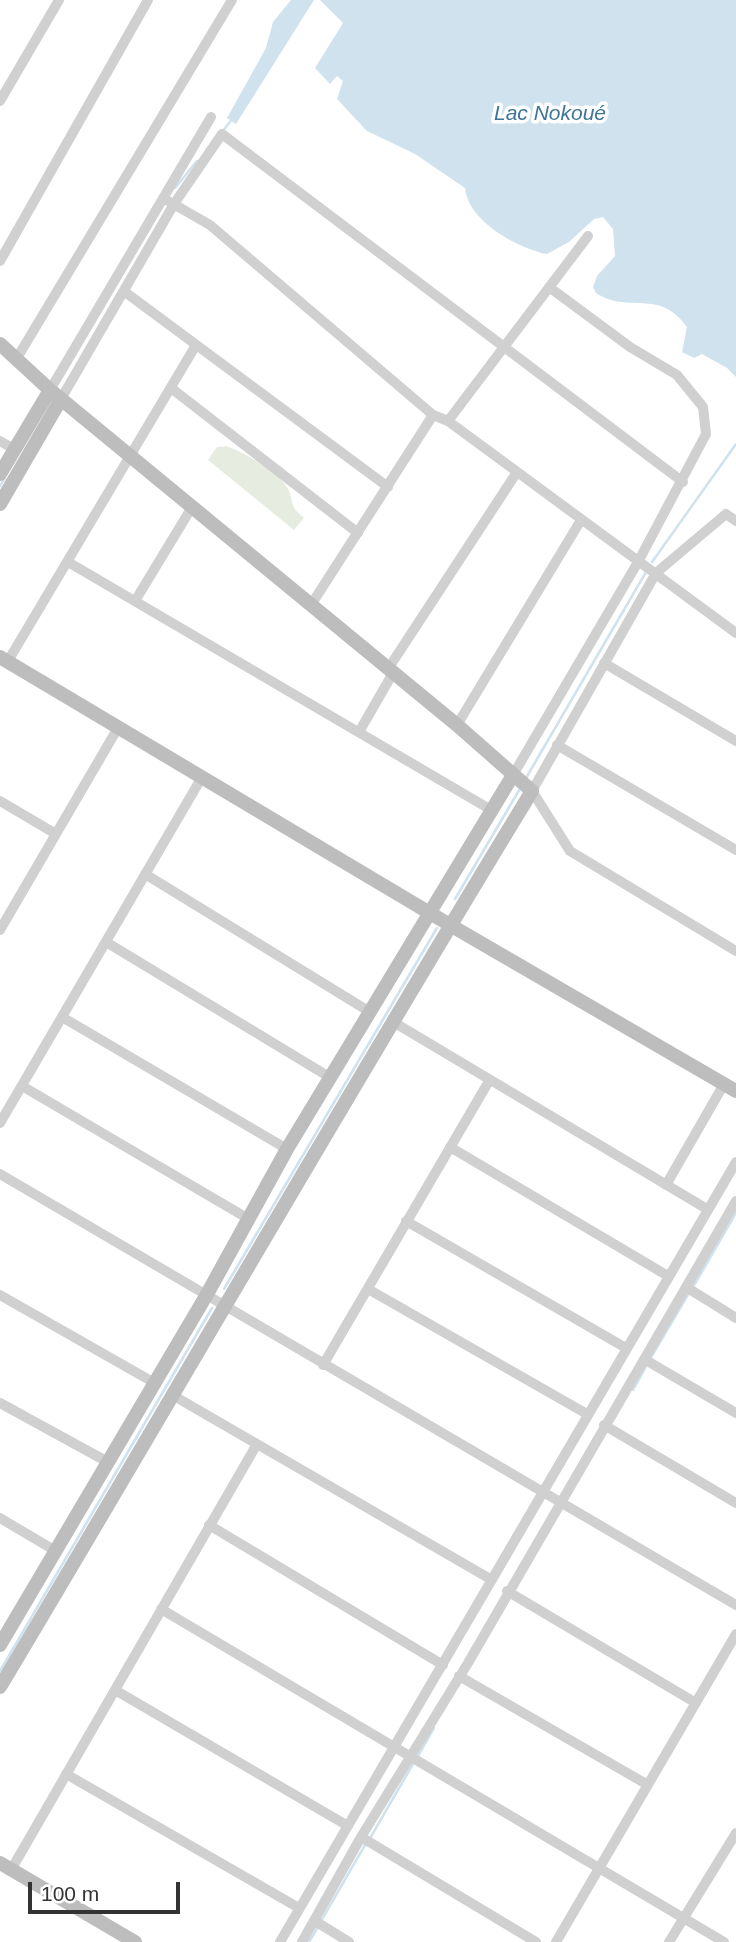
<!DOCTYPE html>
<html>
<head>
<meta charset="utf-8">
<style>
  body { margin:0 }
  #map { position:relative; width:736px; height:1942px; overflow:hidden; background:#fff; font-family:Arial,sans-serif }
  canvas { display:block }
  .scale { position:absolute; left:28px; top:1882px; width:152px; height:32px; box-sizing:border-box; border:4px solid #333; border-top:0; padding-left:9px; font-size:21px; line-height:24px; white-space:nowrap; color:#333; -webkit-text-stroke:5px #fff; paint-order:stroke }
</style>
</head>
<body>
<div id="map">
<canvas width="736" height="1942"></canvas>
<div class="scale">100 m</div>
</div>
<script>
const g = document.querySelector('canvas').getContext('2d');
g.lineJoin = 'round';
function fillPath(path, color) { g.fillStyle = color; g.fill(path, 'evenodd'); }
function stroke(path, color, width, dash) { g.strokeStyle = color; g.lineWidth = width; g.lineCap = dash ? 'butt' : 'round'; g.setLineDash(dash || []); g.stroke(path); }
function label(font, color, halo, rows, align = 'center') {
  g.font = font + ' Arial,sans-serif'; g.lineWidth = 7; g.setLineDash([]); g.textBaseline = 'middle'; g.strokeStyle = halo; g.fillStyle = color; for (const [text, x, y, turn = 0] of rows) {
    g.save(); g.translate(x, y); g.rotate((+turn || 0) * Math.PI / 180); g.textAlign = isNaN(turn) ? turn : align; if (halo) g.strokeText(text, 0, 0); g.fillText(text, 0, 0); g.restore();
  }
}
fillPath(new Path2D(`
  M 226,446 C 242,451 283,474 289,491 C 295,507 289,505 304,518 L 294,530 L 208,460 L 217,447 Z`), '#e6ecdf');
fillPath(new Path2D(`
  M 291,0 L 314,0 L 236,124 L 227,118 L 266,48 L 273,22 Z
  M 320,0 L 736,0 L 736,377 L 727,368 L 702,354 L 694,358 L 682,352 L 687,327 C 658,287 630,315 596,293 L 593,287 L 597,276 L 615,256 L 613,229 L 603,217 L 594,219 L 569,242 L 547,254 C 517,248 468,221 465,188 L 415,154 L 367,131 L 337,99 L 343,81 L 337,76 L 330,84 L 315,68 L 343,23 Z`), '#cfe2ee');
stroke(new Path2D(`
  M 222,132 L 233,118
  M 175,188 L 197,161
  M 0,486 L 5,478
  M 652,562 L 736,444
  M 526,778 L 646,572
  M 455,899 L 521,787
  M 693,1287 L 736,1213
  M 224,1289 L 437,928
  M 650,1359 L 689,1293
  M 633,1390 L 647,1365
  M 0,1671 L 212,1308
  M 417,1758 L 434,1728
  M 369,1840 L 413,1764
  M 321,1921 L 365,1845
  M 309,1942 L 318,1927`), '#cfe2ee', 2.5);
stroke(new Path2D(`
  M 0,101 L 59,0
  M 163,198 L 210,225 L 433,415 L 448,421 L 736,633
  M 0,261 L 148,0
  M 125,292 L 388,487
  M 17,358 L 232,0
  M 171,388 L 358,533
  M 50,390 L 211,117
  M 61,399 L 174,204 L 222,134 L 683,482
  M 448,421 L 588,236
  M 0,441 L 14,449
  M 736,521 L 726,514 L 656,573 L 532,791 L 570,851 L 736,951
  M 68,562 L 493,811
  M 135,601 L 192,507
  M 311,605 L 433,415
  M 8,661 L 196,345
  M 604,663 L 736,741
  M 388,669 L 517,472
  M 457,725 L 581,520
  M 359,732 L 393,673
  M 557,745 L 736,850
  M 513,775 L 638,562 L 706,434 L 703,407 L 677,375 L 630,347 L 549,287
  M 0,801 L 56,834
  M 145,874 L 370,1012
  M 0,930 L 119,726
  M 106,942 L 331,1078
  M 62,1017 L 287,1149
  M 395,1023 L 707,1209
  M 22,1086 L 247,1218
  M 0,1123 L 202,777
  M 450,1147 L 668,1276
  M 0,1174 L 736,1605
  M 666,1185 L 724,1084
  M 406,1221 L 626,1348
  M 686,1287 L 736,1318
  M 368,1289 L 587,1414
  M 0,1295 L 153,1382
  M 644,1359 L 736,1413
  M 323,1365 L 489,1081
  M 174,1396 L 492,1580
  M 0,1403 L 106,1461
  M 604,1425 L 736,1503
  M 0,1518 L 54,1550
  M 209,1525 L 443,1665
  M 507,1591 L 696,1703
  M 161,1609 L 724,1942
  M 459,1676 L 648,1785
  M 115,1690 L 348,1826
  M 66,1774 L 299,1908
  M 361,1837 L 536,1942
  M 11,1870 L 257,1444
  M 315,1921 L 349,1942
  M 280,1942 L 736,1162
  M 302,1942 L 361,1837 L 468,1663 L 736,1201
  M 556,1942 L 736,1634
  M 669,1942 L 736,1833`), '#d0d0d0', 10);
stroke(new Path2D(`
  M 0,344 L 50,390 L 457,725 L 532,791 C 351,1087 178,1389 0,1687
  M 0,474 L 50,390
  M 0,504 L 61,399
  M 0,657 L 450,925 L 736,1091
  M 0,1645 L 206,1296 L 287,1149 L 513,775
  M 0,1863 L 135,1942`), '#bdbdbd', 14);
label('italic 21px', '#3f7597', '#fff', [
  ["Lac Nokoué",550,114]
]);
</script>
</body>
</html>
